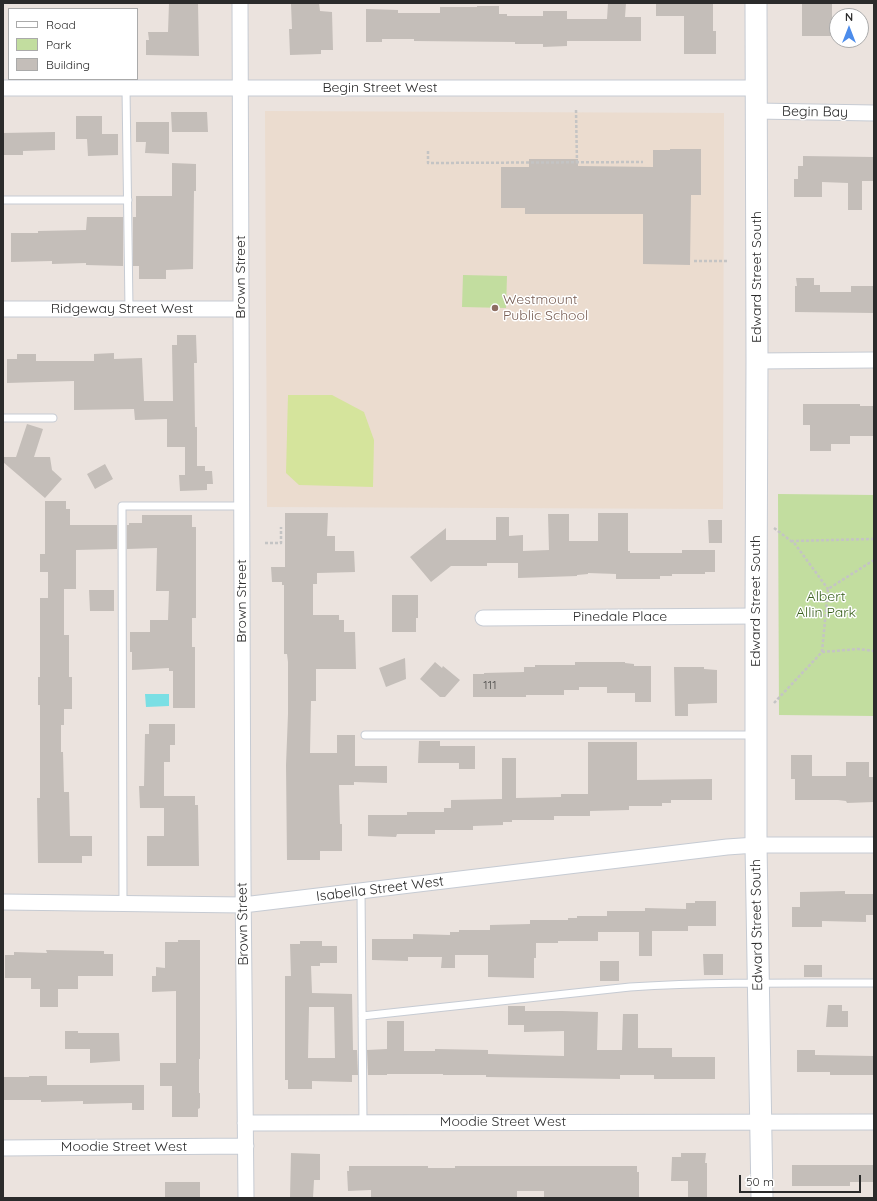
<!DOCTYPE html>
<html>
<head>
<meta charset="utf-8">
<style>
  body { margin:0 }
  #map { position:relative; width:877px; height:1201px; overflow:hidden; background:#ebe3de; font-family:Quicksand,sans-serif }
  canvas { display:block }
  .frame { position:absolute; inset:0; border:4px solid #2b2b2b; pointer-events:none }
  .legend { position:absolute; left:8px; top:8px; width:130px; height:72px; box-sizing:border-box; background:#fff; border:1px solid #aaa; margin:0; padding:5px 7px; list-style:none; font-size:12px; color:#2b2b2b }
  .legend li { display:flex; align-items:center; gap:8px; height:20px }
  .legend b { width:20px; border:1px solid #aaa }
  .north { position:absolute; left:829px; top:8px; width:40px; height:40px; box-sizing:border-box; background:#fff; border:1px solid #aaa; border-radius:50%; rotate:0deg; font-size:11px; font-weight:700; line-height:16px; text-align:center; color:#2b2b2b }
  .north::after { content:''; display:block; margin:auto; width:14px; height:18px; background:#4c8ceb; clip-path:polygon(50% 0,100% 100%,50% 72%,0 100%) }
  .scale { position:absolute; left:739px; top:1175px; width:122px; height:18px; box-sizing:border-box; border:2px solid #2b2b2b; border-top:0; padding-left:5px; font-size:12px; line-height:14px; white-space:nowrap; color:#2b2b2b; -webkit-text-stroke:3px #fff; paint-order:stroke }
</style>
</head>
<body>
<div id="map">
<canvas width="877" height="1201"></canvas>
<div class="frame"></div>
<ul class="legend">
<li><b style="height:5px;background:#fff"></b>Road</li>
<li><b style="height:11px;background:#c2dd9f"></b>Park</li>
<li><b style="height:11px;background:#c4beb9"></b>Building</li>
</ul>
<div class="north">N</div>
<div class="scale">50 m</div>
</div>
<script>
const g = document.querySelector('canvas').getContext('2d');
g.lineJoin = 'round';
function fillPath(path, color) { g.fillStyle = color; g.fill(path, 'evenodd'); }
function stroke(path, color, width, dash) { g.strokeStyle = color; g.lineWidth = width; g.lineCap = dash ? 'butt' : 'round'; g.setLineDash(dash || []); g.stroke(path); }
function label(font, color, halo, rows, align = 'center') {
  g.font = font + ' Quicksand,sans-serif'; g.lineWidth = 3; g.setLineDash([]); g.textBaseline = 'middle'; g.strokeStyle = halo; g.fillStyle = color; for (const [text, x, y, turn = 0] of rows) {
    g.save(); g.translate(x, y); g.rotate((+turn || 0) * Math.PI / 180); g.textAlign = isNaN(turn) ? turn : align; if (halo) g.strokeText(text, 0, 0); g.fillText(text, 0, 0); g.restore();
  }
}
fillPath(new Path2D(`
  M 265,111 L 724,113 L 723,509 L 267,507 Z`), '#ebdccf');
fillPath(new Path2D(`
  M 463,275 L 507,276 L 506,308 L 462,307 Z
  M 778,494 L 874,495 L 874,716 L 779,715 Z`), '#c2dd9f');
fillPath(new Path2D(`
  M 288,395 L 332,395 L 364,412 L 374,440 L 373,487 L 299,485 L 286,473 Z`), '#d5e49c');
fillPath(new Path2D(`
  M 145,694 L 169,694 L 169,706 L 146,707 Z`), '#7adfe4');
fillPath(new Path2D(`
  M 169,3 L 198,3 L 199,56 L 146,55 L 146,40 L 149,40 L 148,32 L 168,32 Z
  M 294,3 L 319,3 L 320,11 L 332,12 L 333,50 L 321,50 L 321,54 L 290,55 L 289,29 L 292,29 L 291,4 L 294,4 Z
  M 608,3 L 626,3 L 625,17 L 641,17 L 641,41 L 567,41 L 567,46 L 543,47 L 543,44 L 515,44 L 515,42 L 414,41 L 414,39 L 382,39 L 382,42 L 366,42 L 366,9 L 398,10 L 398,13 L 440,13 L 440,7 L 477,7 L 477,6 L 499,6 L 499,14 L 507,14 L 507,16 L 543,16 L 543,11 L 567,11 L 567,19 L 607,19 Z
  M 656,3 L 713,3 L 713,31 L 716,31 L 716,54 L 684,54 L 684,16 L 656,16 Z
  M 802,3 L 832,3 L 832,36 L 802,36 Z
  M 171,112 L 207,112 L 208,132 L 172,132 Z
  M 76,116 L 102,116 L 102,134 L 118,134 L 118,155 L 88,156 L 87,139 L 76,139 Z
  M 136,122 L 169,122 L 169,154 L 145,153 L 146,142 L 136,142 Z
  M 55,132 L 55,150 L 23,151 L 23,155 L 3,155 L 3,133 Z
  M 670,149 L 701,149 L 701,195 L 691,195 L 690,265 L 643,264 L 643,214 L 525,214 L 525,208 L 501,208 L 501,167 L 529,167 L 529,159 L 578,159 L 578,166 L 653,167 L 653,150 L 670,150 Z
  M 803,156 L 874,157 L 874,181 L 862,181 L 862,210 L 848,210 L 848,183 L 822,182 L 822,197 L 794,197 L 794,179 L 798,179 L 798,166 L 803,166 Z
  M 172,163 L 196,164 L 196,191 L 194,191 L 193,269 L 166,270 L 166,279 L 139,279 L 139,266 L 133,266 L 133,217 L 136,217 L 136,196 L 172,196 Z
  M 87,217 L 123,217 L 123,266 L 86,265 L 86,263 L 52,264 L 52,261 L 11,262 L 11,233 L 38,233 L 38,231 L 86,230 Z
  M 796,278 L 814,278 L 814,285 L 820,285 L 820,292 L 851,292 L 851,286 L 874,286 L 874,313 L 795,312 L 795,286 L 797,286 Z
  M 177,335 L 196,335 L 197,363 L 194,363 L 195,427 L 197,427 L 197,466 L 205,466 L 205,471 L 212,471 L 213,484 L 207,484 L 207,490 L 180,491 L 179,475 L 185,475 L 185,447 L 167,447 L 167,419 L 135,420 L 134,409 L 74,410 L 74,381 L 7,383 L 7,359 L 17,359 L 17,354 L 36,354 L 36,361 L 94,361 L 94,354 L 114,353 L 114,359 L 142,358 L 144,401 L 173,401 L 172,345 L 177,345 Z
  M 803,404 L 860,404 L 860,406 L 874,406 L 874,436 L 850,436 L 850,444 L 831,444 L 831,451 L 810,451 L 810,425 L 803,425 Z
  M 27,424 L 43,429 L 34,457 L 50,457 L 52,470 L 62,479 L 45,498 L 3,462 L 3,457 L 16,457 Z
  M 105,464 L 113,479 L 95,489 L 87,474 Z
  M 45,501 L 66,501 L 66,509 L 70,509 L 70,525 L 117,525 L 117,549 L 76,550 L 76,589 L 64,589 L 64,635 L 69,635 L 69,677 L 72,677 L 72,709 L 64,709 L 64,725 L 61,725 L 61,752 L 63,752 L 64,792 L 69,792 L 70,836 L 92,836 L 92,856 L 82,856 L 82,863 L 38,863 L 37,798 L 40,798 L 40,705 L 38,705 L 38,677 L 40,677 L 40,598 L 48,598 L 48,572 L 40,572 L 40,554 L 45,554 Z
  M 285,513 L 328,513 L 327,536 L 335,536 L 335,551 L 354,551 L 355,572 L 317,573 L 317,584 L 313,584 L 313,615 L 339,615 L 339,620 L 344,620 L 344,632 L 355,632 L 356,669 L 316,669 L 316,701 L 311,701 L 310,753 L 337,753 L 337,735 L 355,735 L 355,766 L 387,766 L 387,783 L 354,782 L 354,785 L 339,785 L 340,824 L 342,824 L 342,851 L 320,851 L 320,860 L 287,860 L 286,765 L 288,714 L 288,662 L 287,654 L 284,654 L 284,585 L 282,585 L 282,582 L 272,582 L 271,567 L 285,567 Z
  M 598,513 L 628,513 L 628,551 L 630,551 L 630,553 L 682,553 L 682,550 L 715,550 L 715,572 L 705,572 L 705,574 L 672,574 L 672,576 L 660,576 L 660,579 L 616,579 L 616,574 L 588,573 L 588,574 L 577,575 L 577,576 L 518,578 L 518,563 L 487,563 L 487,566 L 451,566 L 431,582 L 410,557 L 446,528 L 446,540 L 496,540 L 496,517 L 509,517 L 509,536 L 523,535 L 523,551 L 549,550 L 548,514 L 569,514 L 569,541 L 598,541 Z
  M 142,515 L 192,515 L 192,527 L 196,527 L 196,618 L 192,618 L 192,647 L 195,647 L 195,708 L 173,708 L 173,671 L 169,671 L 169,668 L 132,670 L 132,652 L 130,652 L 130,632 L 150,632 L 150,620 L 168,620 L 169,591 L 156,591 L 157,548 L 127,549 L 127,525 L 129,525 L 129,523 L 142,523 Z
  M 708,520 L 722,520 L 722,543 L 709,543 Z
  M 89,590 L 114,590 L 114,611 L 90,611 Z
  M 392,595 L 418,595 L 418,618 L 416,618 L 416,632 L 392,632 Z
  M 405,658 L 406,679 L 386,687 L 379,668 Z
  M 435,662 L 442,668 L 443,666 L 460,680 L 445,697 L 440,697 L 420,679 Z
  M 575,662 L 625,662 L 625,663 L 634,664 L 634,666 L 651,666 L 651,702 L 635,702 L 635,693 L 607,693 L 607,687 L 579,687 L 579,690 L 564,690 L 564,695 L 526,695 L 526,697 L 473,697 L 473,674 L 484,674 L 484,673 L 524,672 L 524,667 L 535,667 L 535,665 L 575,665 Z
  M 674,667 L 704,667 L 704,669 L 717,670 L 717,703 L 688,704 L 688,716 L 675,716 Z
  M 149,724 L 175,724 L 175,745 L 170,745 L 170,762 L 164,762 L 164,796 L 195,796 L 195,805 L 198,805 L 199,866 L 147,866 L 147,836 L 164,836 L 164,808 L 140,808 L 139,786 L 144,786 L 145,734 L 149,734 Z
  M 419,741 L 440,741 L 440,746 L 475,746 L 475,769 L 459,769 L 459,763 L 418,763 Z
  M 588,742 L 637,742 L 637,780 L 712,779 L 712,800 L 671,800 L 671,803 L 662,803 L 662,806 L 629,806 L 629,810 L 590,811 L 590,816 L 554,816 L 554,820 L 512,820 L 512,822 L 503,822 L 503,825 L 473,826 L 473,830 L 435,830 L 435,834 L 397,834 L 396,837 L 368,836 L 368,815 L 407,815 L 407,812 L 444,812 L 444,808 L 451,808 L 451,800 L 502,799 L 502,758 L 516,758 L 516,798 L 561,797 L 561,794 L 588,794 Z
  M 791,755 L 812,755 L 812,776 L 846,776 L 846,762 L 869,762 L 869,777 L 874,777 L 874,802 L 847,803 L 846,801 L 838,800 L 795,800 L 795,779 L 791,779 Z
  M 845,891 L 845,894 L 874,894 L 874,915 L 866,915 L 866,922 L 822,921 L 822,927 L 792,927 L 792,907 L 800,907 L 800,892 Z
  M 695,901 L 716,901 L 716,926 L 688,926 L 688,931 L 652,931 L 652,956 L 639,956 L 639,932 L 598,932 L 598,941 L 558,941 L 558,943 L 536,943 L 536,958 L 534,958 L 534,978 L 488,977 L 488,955 L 455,955 L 455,968 L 441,968 L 442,957 L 408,957 L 408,961 L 372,960 L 372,939 L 413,939 L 413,934 L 450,935 L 450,932 L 459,932 L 459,930 L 490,930 L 490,925 L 530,924 L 530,920 L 568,920 L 568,918 L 577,918 L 577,916 L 607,916 L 607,911 L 645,911 L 645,908 L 686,909 L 686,903 L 695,903 Z
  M 178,940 L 200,940 L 200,1059 L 199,1059 L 199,1093 L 200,1093 L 200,1108 L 198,1109 L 198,1117 L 172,1117 L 172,1086 L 160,1086 L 160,1063 L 176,1063 L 176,991 L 152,992 L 152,976 L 156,976 L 156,967 L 165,968 L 165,942 L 178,942 Z
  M 300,941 L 322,941 L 322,946 L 337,946 L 337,963 L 320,963 L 320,966 L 311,966 L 312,993 L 352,994 L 353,1050 L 357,1050 L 358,1075 L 352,1075 L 352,1082 L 312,1081 L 312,1089 L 288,1089 L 288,1080 L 285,1080 L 285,976 L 291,976 L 290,944 L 300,944 ZM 309,1007 L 334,1007 L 335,1058 L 308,1058 Z
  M 46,950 L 104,951 L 104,954 L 113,954 L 113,976 L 78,976 L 78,989 L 58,989 L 58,1007 L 40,1007 L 40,989 L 31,989 L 31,978 L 5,978 L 5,955 L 14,955 L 14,952 L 47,953 Z
  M 703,954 L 723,954 L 723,975 L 704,975 Z
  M 600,961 L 619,961 L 619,981 L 600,981 Z
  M 804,965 L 822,965 L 822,977 L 804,977 Z
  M 828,1005 L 842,1005 L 842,1011 L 848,1011 L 848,1027 L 826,1027 Z
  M 508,1006 L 525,1006 L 525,1011 L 562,1011 L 598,1012 L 597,1050 L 622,1050 L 623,1014 L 638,1014 L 638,1048 L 672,1048 L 672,1057 L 715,1057 L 715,1079 L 654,1079 L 654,1075 L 620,1075 L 620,1079 L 486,1077 L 486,1075 L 443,1075 L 443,1074 L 387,1074 L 387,1075 L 368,1075 L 367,1050 L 387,1049 L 387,1021 L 404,1021 L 404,1051 L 435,1051 L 435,1049 L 488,1050 L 488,1054 L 564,1056 L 564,1031 L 524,1032 L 524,1025 L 508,1025 Z
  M 65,1031 L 78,1031 L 78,1033 L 119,1033 L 120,1061 L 90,1063 L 90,1049 L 65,1049 Z
  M 797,1050 L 815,1050 L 815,1055 L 874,1056 L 874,1075 L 830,1075 L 830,1072 L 797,1072 Z
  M 29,1076 L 47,1076 L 47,1085 L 144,1085 L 144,1110 L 132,1110 L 132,1103 L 83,1104 L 83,1101 L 41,1102 L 41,1100 L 3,1100 L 3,1077 L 29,1077 Z
  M 291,1153 L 320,1154 L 320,1180 L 314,1180 L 313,1198 L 290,1198 Z
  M 681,1153 L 706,1153 L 705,1163 L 707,1163 L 707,1198 L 688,1198 L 688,1181 L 671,1181 L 672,1157 L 681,1157 Z
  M 792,1165 L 874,1165 L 874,1182 L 850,1182 L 850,1186 L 792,1186 Z
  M 349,1166 L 428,1166 L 428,1168 L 455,1168 L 455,1166 L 637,1166 L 637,1172 L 639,1172 L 639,1198 L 544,1198 L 544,1191 L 517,1191 L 517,1198 L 371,1197 L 371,1190 L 348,1191 L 347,1171 L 349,1171 Z
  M 165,1182 L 200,1182 L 200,1198 L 165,1198 Z`), '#c4beb9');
const lane = new Path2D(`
  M 126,88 L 129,309
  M 3,200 L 128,200
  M 3,418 L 53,418
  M 365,735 L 755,735
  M 361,891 L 363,1122
  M 123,904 L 122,506 L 242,506
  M 362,1016 L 630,987 C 711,982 793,983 874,983`);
const street = new Path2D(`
  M 240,3 L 243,881 L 246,1198
  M 3,88 L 756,88
  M 756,111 L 874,113
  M 3,309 L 241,309
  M 757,361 L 874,360
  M 483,618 L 756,616
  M 3,902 L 243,905 L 727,847 L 756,845 L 874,845
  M 245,1123 L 874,1122
  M 3,1148 L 246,1146`);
const secondary = new Path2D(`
  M 756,3 L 757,361 L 756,616 L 756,845 L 762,1198`);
stroke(lane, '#c6cbd3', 9);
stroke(street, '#c6cbd3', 17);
stroke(secondary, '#c6cbd3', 23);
stroke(new Path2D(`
  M 576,110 L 577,163
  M 428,151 L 428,163 L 643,162
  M 694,261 L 728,261
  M 774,528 L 795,544 L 828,589
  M 791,541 L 874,539
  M 265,543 L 281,543 L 281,527
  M 822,652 L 858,649 L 874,651
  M 774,703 L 822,652 L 828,589 L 874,560`), '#c4c4c4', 2.5, [3, 2]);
stroke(lane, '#fff', 7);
stroke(street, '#fff', 15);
stroke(secondary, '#fff', 21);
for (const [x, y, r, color] of [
  [495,308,4,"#8d6e63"]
]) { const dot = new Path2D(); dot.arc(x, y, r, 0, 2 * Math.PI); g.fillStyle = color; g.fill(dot); stroke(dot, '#fff', 1.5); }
label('12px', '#51504e', null, [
  ["111",490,685]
]);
label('14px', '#2b2b2b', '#fff', [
  ["Begin Street West",380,88],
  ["Begin Bay",815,112,1],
  ["Brown Street",241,277,-90],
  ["Edward Street South",757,277,-90],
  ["Ridgeway Street West",122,309],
  ["Brown Street",242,601,-90],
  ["Edward Street South",756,601,-90],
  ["Pinedale Place",620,617],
  ["Isabella Street West",380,889,-7],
  ["Brown Street",243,924,-91],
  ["Edward Street South",757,925,-91],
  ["Moodie Street West",503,1122],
  ["Moodie Street West",124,1147]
]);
label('14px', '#785e54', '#fff', [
  ["Westmount",503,300],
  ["Public School",503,316]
], 'left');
label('14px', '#3c6220', '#fff', [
  ["Albert",826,597],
  ["Allin Park",826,613]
]);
</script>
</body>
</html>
